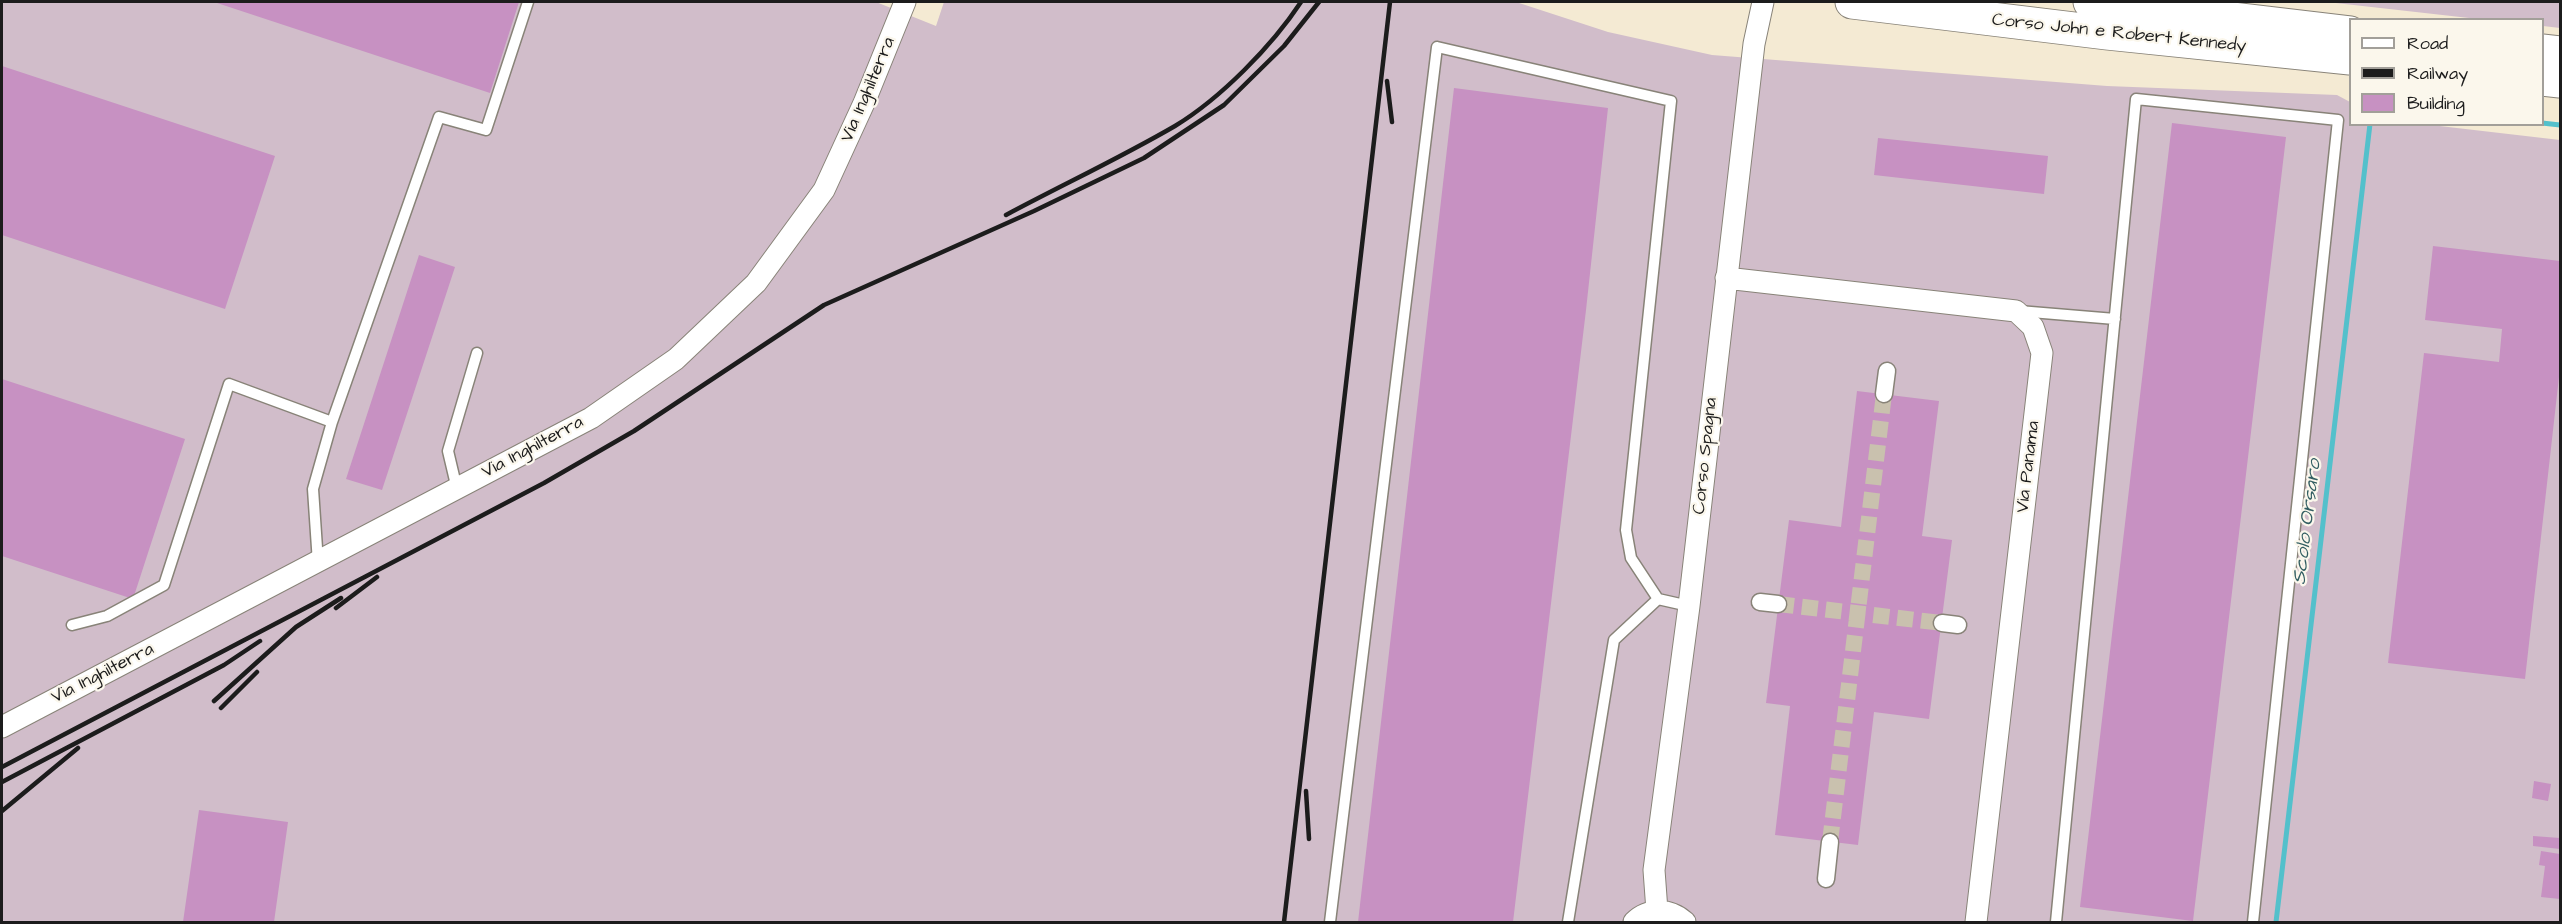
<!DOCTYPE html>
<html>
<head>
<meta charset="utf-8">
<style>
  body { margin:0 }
  #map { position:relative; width:2562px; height:924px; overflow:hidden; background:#f4ead3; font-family:"Architects Daughter",sans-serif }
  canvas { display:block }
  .frame { position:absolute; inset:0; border:3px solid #1c1c1c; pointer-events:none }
  .legend { position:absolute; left:2349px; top:18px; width:195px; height:108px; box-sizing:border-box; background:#fbf7ec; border:2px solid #a29f99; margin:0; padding:8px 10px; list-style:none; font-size:18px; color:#1c1c1c }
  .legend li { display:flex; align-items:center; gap:12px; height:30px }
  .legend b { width:30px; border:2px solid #a29f99 }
</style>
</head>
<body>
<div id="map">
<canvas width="2562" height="924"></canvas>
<div class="frame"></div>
<ul class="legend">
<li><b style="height:8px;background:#fff"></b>Road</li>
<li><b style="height:8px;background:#1c1c1c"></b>Railway</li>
<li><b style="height:16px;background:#c791c2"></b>Building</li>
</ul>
</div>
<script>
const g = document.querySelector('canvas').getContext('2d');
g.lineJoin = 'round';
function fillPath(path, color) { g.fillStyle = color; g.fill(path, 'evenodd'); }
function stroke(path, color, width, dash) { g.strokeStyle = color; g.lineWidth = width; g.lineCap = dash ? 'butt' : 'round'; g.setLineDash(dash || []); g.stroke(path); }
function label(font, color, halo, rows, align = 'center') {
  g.font = font + ' "Architects Daughter",sans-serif'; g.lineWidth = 4.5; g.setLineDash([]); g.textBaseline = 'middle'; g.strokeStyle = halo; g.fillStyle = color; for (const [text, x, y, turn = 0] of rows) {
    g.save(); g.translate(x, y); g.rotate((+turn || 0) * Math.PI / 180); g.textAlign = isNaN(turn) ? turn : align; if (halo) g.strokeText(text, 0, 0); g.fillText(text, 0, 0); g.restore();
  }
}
fillPath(new Path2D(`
  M 2,2 L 876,2 L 936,26 L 944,2 L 1516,2 L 1608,32 L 1712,55 L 2107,86 L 2337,95 L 2350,102 L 2350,124 L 2431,125 L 2560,140 L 2560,922 L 2,922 Z
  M 2327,2 L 2560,2 L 2560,28 L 2543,26 L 2542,20 L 2478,19 Z`), '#d1bdca');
stroke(new Path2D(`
  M 2542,123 L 2560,125
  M 2276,922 L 2370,124`), '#53c0cb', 5);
fillPath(new Path2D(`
  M 214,2 L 519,2 L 490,93 Z
  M 2,66 L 275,156 L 225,309 L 2,235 Z
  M 1454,88 L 1608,108 L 1586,310 L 1513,922 L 1358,922 Z
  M 2172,123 L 2286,137 L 2193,921 L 2080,907 Z
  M 1878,138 L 2048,156 L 2044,194 L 1874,175 Z
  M 2433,246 L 2560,261 L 2560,368 L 2525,679 L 2388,663 L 2424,353 L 2499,362 L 2502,329 L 2425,320 Z
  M 419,255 L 455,267 L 382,490 L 346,479 Z
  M 2,379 L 185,439 L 133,599 L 2,556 Z
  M 1857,391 L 1939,401 L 1922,536 L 1952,540 L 1929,719 L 1874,712 L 1858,845 L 1775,835 L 1790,706 L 1766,703 L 1789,520 L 1841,527 Z
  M 2534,781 L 2551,784 L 2548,801 L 2532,798 Z
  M 199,810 L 288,822 L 274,922 L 183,922 Z
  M 2533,836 L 2560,838 L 2560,849 L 2533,846 Z
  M 2541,851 L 2560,854 L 2560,899 L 2541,897 L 2545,866 L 2539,865 Z`), '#c791c2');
stroke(new Path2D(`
  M 1778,604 L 1942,623
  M 1830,842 L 1884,394`), '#c9c1ae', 16, [16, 8]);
const service = new Path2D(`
  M 2019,311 L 2115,319
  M 457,489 L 448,451 L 477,353
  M 318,563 L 313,489 L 332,422 L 439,117 L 486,130 L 528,2
  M 72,625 L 107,616 L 164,585 L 229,384 L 332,422
  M 1330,922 L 1437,47 L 1671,101 L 1626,530 L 1631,558 L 1658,599 L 1689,606
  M 1568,922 L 1614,640 L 1658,599
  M 2056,922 L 2136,99 L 2338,120 L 2253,922`);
const pedestrian = new Path2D(`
  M 1884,394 L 1887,371
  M 1760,602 L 1778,604
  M 1942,623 L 1958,625
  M 1826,879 L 1830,842`);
const minor = new Path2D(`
  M 1726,278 L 2016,311 L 2033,327 L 2042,353 L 1976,922
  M 2,727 L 591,418 L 676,359 L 756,283 L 824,190 L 864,103 L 905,2
  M 1657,911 L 1654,870 L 1689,606 L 1754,44 L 1763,2
  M 1634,922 C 1648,908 1670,908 1685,922`);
const trunk = new Path2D(`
  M 1852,2 L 2107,33 L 2350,58
  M 2090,2 L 2350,33
  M 2542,51 L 2560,53
  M 2542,79 L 2560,81`);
stroke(service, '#888378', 13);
stroke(pedestrian, '#888378', 19);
stroke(minor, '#888378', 23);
stroke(trunk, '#888378', 35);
stroke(service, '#fff', 10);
stroke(pedestrian, '#fff', 16);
stroke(minor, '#fff', 21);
stroke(trunk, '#fff', 33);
stroke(new Path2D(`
  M 1387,81 L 1392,122
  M 1006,215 C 1062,185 1120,158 1175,126 C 1221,98 1272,46 1301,2
  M 336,608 L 377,577
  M 214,701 L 296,627 L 341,598
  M 221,708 L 257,672
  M 2,767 L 544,483 L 634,431 L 824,305 L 1034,211 L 1144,158 L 1224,105 L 1284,46 L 1319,2
  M 2,782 L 224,665 L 260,641
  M 1306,791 L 1309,839
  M 2,811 L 78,748
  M 1284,922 L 1390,2`), '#1c1c1c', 4.5);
label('18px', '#1c1c1c', '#fbf7ec', [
  ["Corso John e Robert Kennedy",2119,34,6],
  ["Via Inghilterra",869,90,-67],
  ["Via Inghilterra",533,448,-28],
  ["Corso Spagna",1706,456,-84],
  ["Via Panama",2029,467,-83],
  ["Via Inghilterra",103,674,-27]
]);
label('italic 20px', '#325e62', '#fbf7ec', [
  ["Scolo Orsaro",2308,522,-83]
]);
</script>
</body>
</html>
